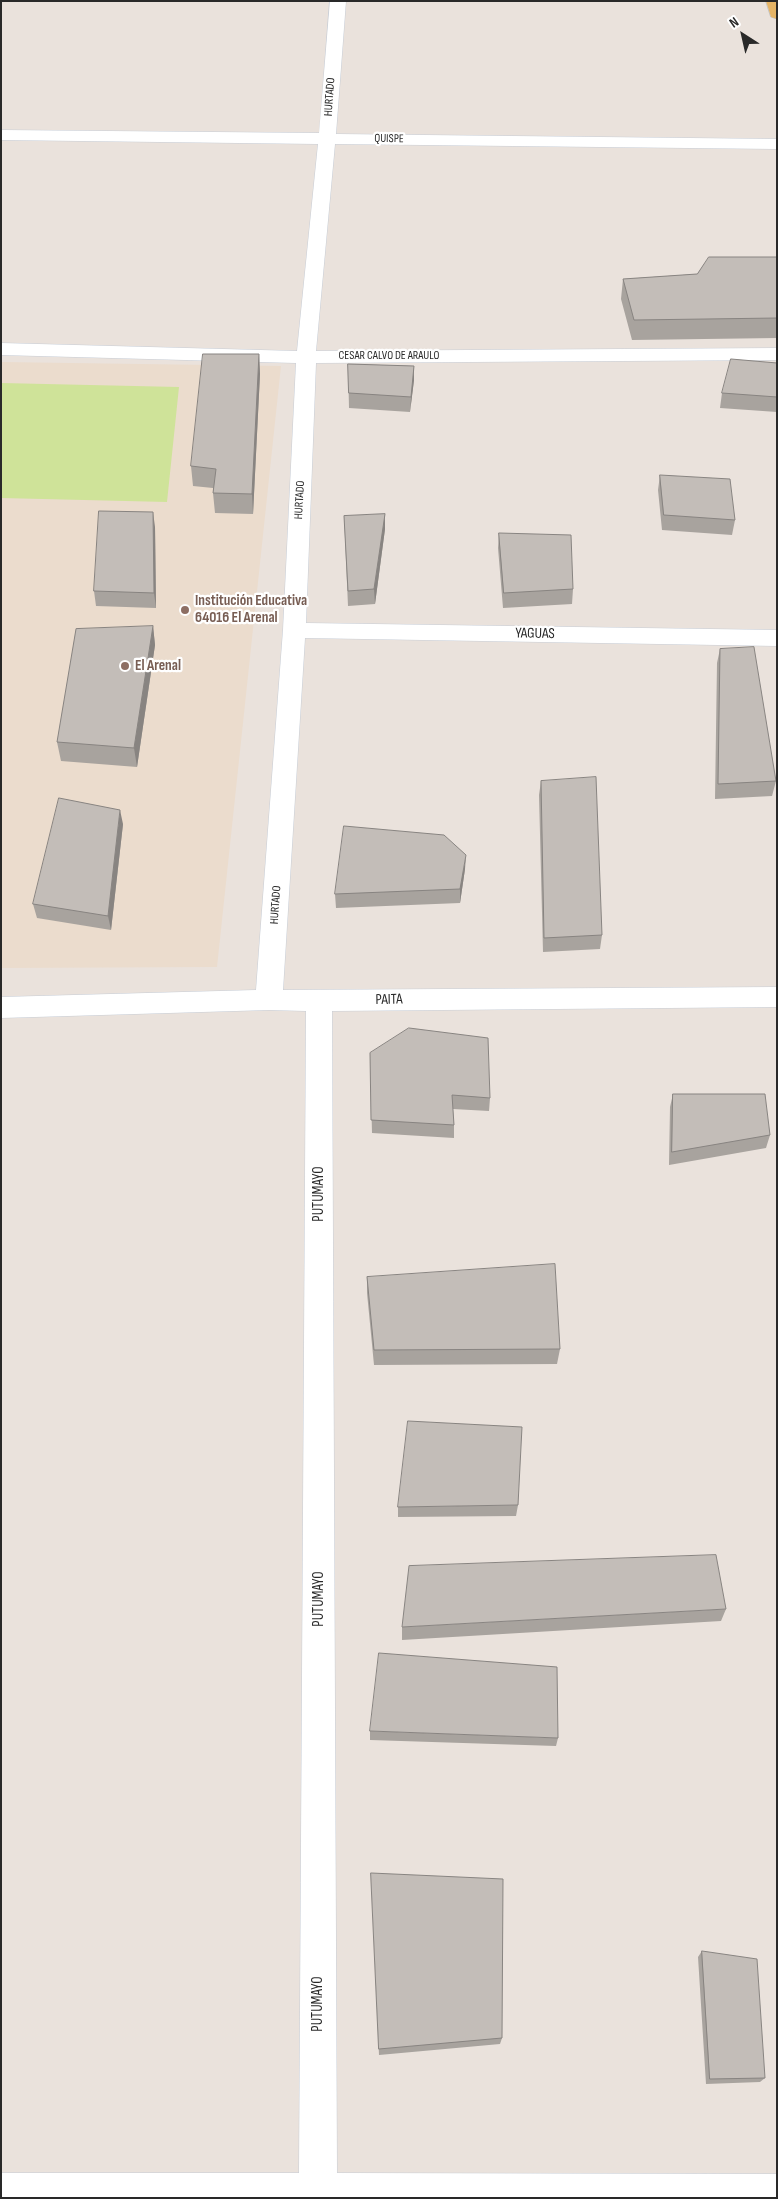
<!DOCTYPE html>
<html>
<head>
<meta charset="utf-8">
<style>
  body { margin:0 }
  #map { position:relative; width:778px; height:2199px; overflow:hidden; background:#eae2dc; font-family:"Sofia Sans Condensed",sans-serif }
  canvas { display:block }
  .frame { position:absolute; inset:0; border:2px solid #292929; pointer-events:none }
  .north { position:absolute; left:718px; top:10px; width:50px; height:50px; -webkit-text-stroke:4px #fff; paint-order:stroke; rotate:325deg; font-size:14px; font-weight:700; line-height:20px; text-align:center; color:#292929 }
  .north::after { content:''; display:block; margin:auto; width:18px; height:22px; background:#292929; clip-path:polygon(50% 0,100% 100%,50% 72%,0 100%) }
</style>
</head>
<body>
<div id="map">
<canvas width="778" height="2199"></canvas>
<div class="frame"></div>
<div class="north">N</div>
</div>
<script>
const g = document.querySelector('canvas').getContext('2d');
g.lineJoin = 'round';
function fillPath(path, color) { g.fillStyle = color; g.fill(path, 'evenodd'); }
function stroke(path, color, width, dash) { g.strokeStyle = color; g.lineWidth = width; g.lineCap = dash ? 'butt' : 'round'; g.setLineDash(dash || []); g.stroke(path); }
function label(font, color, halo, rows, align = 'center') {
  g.font = font + ' "Sofia Sans Condensed",sans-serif'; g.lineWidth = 4.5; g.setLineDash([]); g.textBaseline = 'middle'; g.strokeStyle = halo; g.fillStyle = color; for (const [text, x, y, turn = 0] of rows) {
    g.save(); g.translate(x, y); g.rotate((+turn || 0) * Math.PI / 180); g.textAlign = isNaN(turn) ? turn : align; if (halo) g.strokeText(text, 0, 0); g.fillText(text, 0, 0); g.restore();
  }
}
fillPath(new Path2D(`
  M 1,362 L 281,366 L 217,967 L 1,968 Z`), '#ebdccd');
fillPath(new Path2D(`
  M 1,383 L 179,387 L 167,502 L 1,498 Z`), '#cfe399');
const minor = new Path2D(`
  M 330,1 L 346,1 L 336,134 L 777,139 L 777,149 L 335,144 L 316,351 L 777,348 L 777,360 L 316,363 L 306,623 L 777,630 L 777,646 L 305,638 L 283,990 L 777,987 L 777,1007 L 332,1011 L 337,2173 L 777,2174 L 777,2198 L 1,2198 L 1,2173 L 299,2173 L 306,1011 L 269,1010 L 1,1018 L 1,997 L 256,990 L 283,630 L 296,363 L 1,355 L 1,343 L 297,351 L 318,144 L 1,140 L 1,130 L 319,133 Z`);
const major = new Path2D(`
  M 766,1 L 777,1 L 777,19 L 771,17 Z`);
stroke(minor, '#c7cdd6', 1);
stroke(major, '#c3c3c3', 1);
fillPath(minor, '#fff');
fillPath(major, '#e5b466');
fillPath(new Path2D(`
  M 777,257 L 777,338 L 632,340 L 621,299 L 623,279 L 697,274 Z
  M 259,354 L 260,374 L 253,514 L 215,513 L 213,493 L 213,488 L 193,486 L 191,466 Z
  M 777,363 L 777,412 L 720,408 L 722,393 Z
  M 348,364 L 414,366 L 414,380 L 410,412 L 349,408 Z
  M 660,475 L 735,520 L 732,535 L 662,530 L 658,490 Z
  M 385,514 L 385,529 L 375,604 L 348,606 L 344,516 Z
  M 155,527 L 156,608 L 96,606 L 94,591 Z
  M 499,533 L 573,589 L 572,604 L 503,608 L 498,548 Z
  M 153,626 L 155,645 L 137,767 L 61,761 L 57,742 Z
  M 720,649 L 776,781 L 772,796 L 715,799 L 717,663 Z
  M 541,781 L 602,935 L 600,949 L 543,952 L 539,795 Z
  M 123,824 L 111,930 L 37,918 L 33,904 Z
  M 465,869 L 460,903 L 336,908 L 335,894 Z
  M 370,1053 L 490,1098 L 489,1111 L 453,1109 L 454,1125 L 454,1138 L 372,1133 Z
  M 673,1094 L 770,1135 L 766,1148 L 669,1165 L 670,1107 Z
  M 367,1277 L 560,1349 L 557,1364 L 374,1365 L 367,1293 Z
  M 518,1505 L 516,1516 L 398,1517 L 398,1507 Z
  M 726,1609 L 721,1621 L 402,1640 L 402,1627 Z
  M 370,1731 L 558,1738 L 556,1746 L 370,1740 Z
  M 371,1873 L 502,2038 L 500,2044 L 379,2055 Z
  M 702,1951 L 765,2078 L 760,2082 L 706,2084 L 698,1957 Z`), '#a8a39e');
fillPath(new Path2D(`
  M 259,354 L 260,374 L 253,514 L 252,494 Z
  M 414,366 L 414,380 L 410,412 L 411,397 Z
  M 153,512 L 155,527 L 156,608 L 154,593 Z
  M 385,514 L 385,529 L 375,604 L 374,589 Z
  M 153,626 L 155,645 L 137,767 L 134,748 Z
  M 120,810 L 123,824 L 111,930 L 108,916 Z
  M 466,855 L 465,869 L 460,903 L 460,889 Z`), '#888481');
const building = new Path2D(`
  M 709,257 L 777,257 L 777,318 L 634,320 L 623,279 L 697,274 Z
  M 203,354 L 259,354 L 252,494 L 213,493 L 216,469 L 191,466 Z
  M 731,359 L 777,363 L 777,397 L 722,393 Z
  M 348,364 L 414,366 L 411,397 L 349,393 Z
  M 660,475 L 730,479 L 735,520 L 664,515 Z
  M 99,511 L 153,512 L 154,593 L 94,591 Z
  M 385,514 L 374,589 L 348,591 L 344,516 Z
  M 499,533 L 571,535 L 573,589 L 504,593 Z
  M 153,626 L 134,748 L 57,742 L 76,629 Z
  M 754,647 L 776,781 L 718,784 L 720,649 Z
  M 596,777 L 602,935 L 544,938 L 541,781 Z
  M 59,798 L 120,810 L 108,916 L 33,904 Z
  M 344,826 L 444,835 L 466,855 L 460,889 L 335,894 Z
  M 409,1028 L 488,1038 L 490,1098 L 452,1095 L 454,1125 L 371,1120 L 370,1053 Z
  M 673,1094 L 765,1094 L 770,1135 L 672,1152 Z
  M 555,1264 L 560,1349 L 374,1350 L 367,1277 Z
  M 408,1421 L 522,1427 L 518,1505 L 398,1507 Z
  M 716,1555 L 726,1609 L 402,1627 L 409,1566 Z
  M 379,1653 L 557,1667 L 558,1738 L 370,1731 Z
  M 371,1873 L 503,1879 L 502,2038 L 379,2049 Z
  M 702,1951 L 757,1959 L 765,2078 L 710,2079 Z`);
fillPath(building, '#c3bdb8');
stroke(building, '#888481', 1);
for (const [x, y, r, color] of [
  [185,610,5,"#8d6e63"],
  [125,666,5,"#8d6e63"]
]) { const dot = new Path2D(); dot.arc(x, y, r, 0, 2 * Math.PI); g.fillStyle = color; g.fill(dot); stroke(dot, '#fff', 2); }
label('12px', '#292929', '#fff', [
  ["HURTADO",330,97,-86],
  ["QUISPE",389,139,1],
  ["CESAR CALVO DE ARAULO",389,356],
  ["HURTADO",300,500,-87],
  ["HURTADO",276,905,-86]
]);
label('bold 15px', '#785e54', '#fff', [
  ["Institución Educativa",195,601],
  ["64016 El Arenal",195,618],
  ["El Arenal",135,666]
], 'left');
label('15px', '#292929', '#fff', [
  ["YAGUAS",535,634,1],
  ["PAITA",389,1000,-1],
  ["PUTUMAYO",319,1194,-90],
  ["PUTUMAYO",319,1599,-90],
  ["PUTUMAYO",318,2004,-90]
]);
</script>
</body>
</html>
